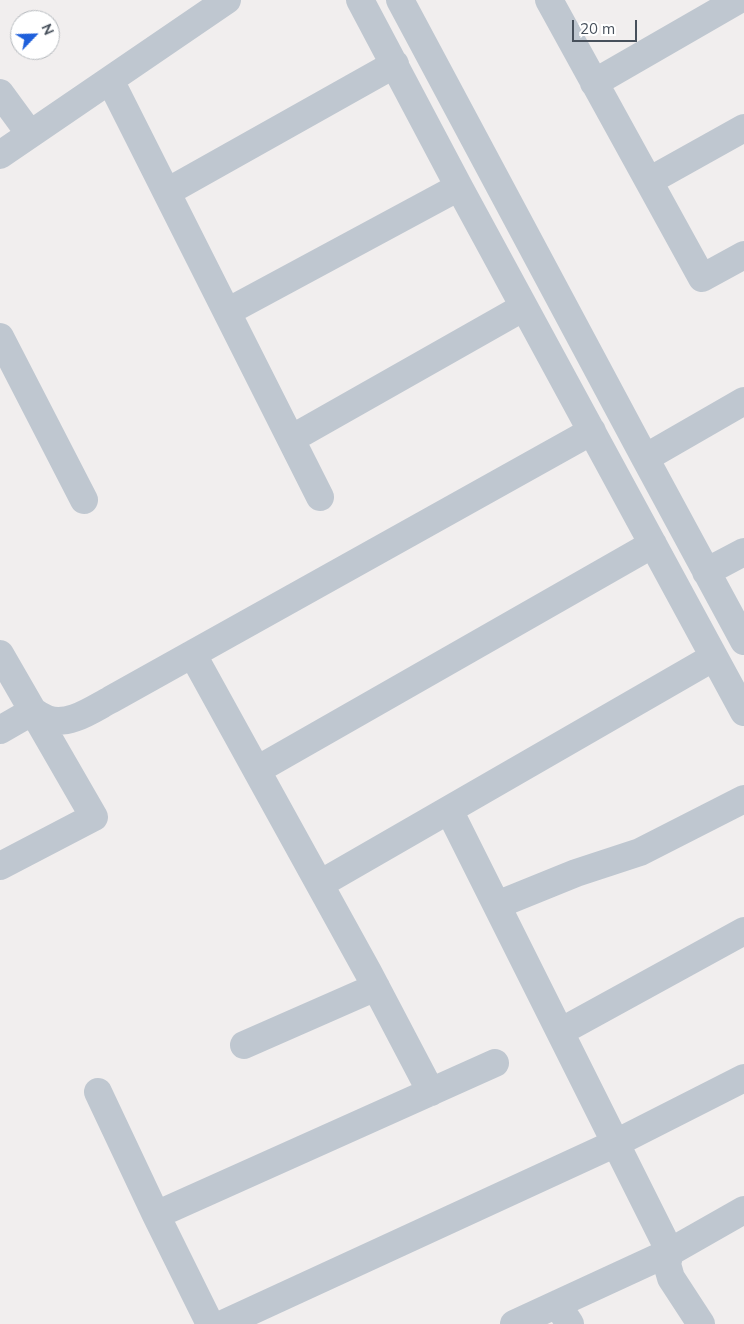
<!DOCTYPE html>
<html>
<head>
<meta charset="utf-8">
<style>
  body { margin:0 }
  #map { position:relative; width:744px; height:1324px; overflow:hidden; background:#f1eeee; font-family:Mulish,sans-serif }
  canvas { display:block }
  .north { position:absolute; left:10px; top:10px; width:50px; height:50px; box-sizing:border-box; background:#fff; border:1px solid #b5b9bd; border-radius:50%; rotate:66deg; font-size:14px; font-weight:700; line-height:20px; text-align:center; color:#47505b }
  .north::after { content:''; display:block; margin:auto; width:18px; height:22px; background:#1e5fdb; clip-path:polygon(50% 0,100% 100%,50% 72%,0 100%) }
  .scale { position:absolute; left:572px; top:20px; width:65px; height:22px; box-sizing:border-box; border:2px solid #47505b; border-top:0; padding-left:6px; font-size:15px; line-height:18px; white-space:nowrap; color:#47505b; -webkit-text-stroke:4px #fff; paint-order:stroke }
</style>
</head>
<body>
<div id="map">
<canvas width="744" height="1324"></canvas>
<div class="north">N</div>
<div class="scale">20 m</div>
</div>
<script>
const g = document.querySelector('canvas').getContext('2d');
g.lineJoin = 'round';
function stroke(path, color, width, dash) { g.strokeStyle = color; g.lineWidth = width; g.lineCap = dash ? 'butt' : 'round'; g.setLineDash(dash || []); g.stroke(path); }
stroke(new Path2D(`
  M 360,0 L 459,187 L 744,712
  M 400,0 L 645,458 L 744,641
  M 549,0 L 702,278 L 744,255
  M 110,80 L 320,497
  M 594,83 L 738,0
  M 0,93 L 30,134
  M 0,155 L 227,0
  M 649,181 L 744,128
  M 167,192 L 395,64
  M 227,312 L 459,187
  M 0,337 L 84,500
  M 291,439 L 524,307
  M 645,458 L 744,401
  M 706,572 L 744,552
  M 0,654 L 94,817 L 0,866
  M 193,655 L 368,972 L 431,1092
  M 33,711 C 37,714 42,717 47,719 C 68,727 93,709 110,700 L 592,431
  M 0,730 L 33,711
  M 257,770 L 653,544
  M 449,810 L 670,1252 L 667,1264 L 671,1278 L 701,1324
  M 320,884 L 714,657
  M 497,905 L 576,873 L 640,852 L 744,799
  M 560,1032 L 744,931
  M 244,1045 L 376,987
  M 98,1092 L 156,1215 L 210,1324
  M 156,1215 L 495,1063
  M 557,1304 L 570,1324
  M 223,1324 L 616,1143 L 744,1078
  M 514,1324 L 670,1252 L 744,1210`), '#bfc7d0', 28);
</script>
</body>
</html>
